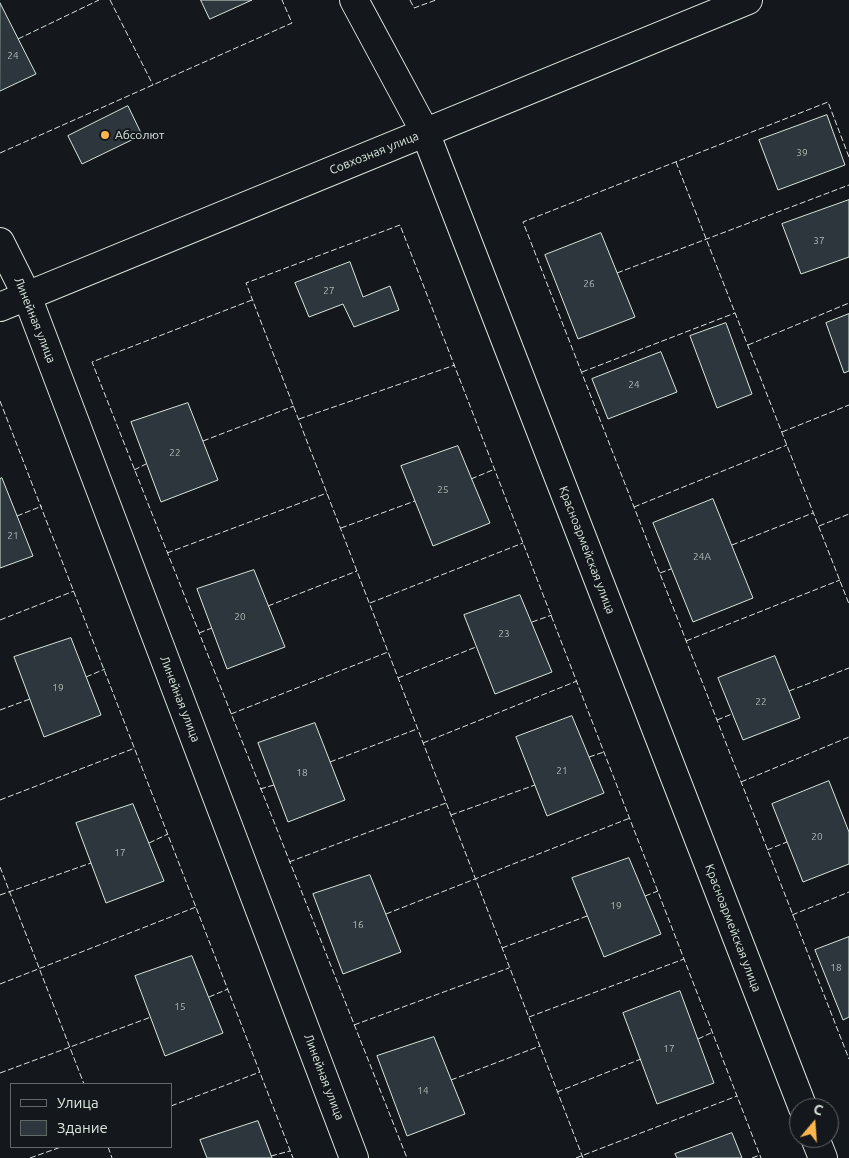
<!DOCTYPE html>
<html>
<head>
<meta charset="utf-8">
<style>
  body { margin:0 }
  #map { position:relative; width:849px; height:1158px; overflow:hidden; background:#14181c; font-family:Ubuntu,sans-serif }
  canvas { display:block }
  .legend { position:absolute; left:10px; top:1083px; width:162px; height:65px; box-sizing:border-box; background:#14181c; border:1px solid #626a69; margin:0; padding:6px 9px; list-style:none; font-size:15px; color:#d8e6dc }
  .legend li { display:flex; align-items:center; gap:10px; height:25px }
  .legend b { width:25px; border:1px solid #626a69 }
  .north { position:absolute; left:789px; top:1098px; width:50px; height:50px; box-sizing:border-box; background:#14181c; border:1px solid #626a69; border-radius:50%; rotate:18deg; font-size:14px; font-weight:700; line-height:20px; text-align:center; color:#d8e6dc }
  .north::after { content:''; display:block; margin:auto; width:18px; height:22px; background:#ffb74d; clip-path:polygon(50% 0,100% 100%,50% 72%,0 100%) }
</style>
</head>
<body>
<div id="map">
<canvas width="849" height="1158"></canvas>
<ul class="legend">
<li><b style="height:6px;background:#14181c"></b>Улица</li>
<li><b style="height:14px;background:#2c363c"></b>Здание</li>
</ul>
<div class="north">С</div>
</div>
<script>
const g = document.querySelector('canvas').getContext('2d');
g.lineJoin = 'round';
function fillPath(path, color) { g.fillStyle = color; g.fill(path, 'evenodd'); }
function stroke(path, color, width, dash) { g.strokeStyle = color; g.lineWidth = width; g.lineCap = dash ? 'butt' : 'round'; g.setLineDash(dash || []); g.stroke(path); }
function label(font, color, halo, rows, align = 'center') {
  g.font = font + ' Ubuntu,sans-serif'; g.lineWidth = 4; g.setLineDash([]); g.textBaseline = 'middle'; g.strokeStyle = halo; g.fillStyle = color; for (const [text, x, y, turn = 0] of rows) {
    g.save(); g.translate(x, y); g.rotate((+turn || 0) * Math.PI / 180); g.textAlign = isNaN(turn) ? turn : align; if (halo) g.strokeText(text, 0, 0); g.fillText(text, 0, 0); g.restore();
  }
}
const building = new Path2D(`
  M 201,0 L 252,0 L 210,19 Z
  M 0,3 L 36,74 L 0,91 Z
  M 128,106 L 142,135 L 82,164 L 68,136 Z
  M 827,115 L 845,165 L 778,190 L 759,140 Z
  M 849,200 L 849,257 L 801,274 L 782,224 Z
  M 601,233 L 635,317 L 578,339 L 545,255 Z
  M 350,262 L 363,297 L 390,286 L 399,310 L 354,327 L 343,304 L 309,317 L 295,283 Z
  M 849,314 L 849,371 L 844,373 L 826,323 Z
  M 726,323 L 752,394 L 717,408 L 690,336 Z
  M 661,352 L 677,392 L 608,419 L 592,379 Z
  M 188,403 L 218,480 L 161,502 L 131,422 Z
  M 458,446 L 490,523 L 433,546 L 401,466 Z
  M 2,478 L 33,556 L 0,568 L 0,479 Z
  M 713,499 L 753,598 L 693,622 L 653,523 Z
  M 254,570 L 285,647 L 227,669 L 197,589 Z
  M 520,595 L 552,672 L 495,694 L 464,615 Z
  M 71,638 L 101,715 L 44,737 L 14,657 Z
  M 775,656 L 800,718 L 743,740 L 718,678 Z
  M 572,716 L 604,793 L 547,816 L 516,737 Z
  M 315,723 L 345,800 L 288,822 L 258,743 Z
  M 829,781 L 849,832 L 849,864 L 803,882 L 772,804 Z
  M 133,804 L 164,881 L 106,903 L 76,823 Z
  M 629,858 L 661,934 L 604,957 L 572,878 Z
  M 370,875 L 401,952 L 343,974 L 313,894 Z
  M 849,937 L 849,1017 L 843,1020 L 815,950 Z
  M 192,956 L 223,1033 L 165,1056 L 135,976 Z
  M 680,991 L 714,1083 L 657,1104 L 623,1013 Z
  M 434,1037 L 465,1114 L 407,1136 L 377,1056 Z
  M 258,1121 L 272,1158 L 207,1158 L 200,1140 Z
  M 732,1133 L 742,1158 L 677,1158 L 675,1154 Z`);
fillPath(building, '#2c363c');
stroke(building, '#d8e6dc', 1);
const minor = new Path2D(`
  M 354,0 L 425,132 L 803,1108
  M 0,242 L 27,296 L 354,1158
  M 815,1138 L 823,1158`);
const tertiary = new Path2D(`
  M 0,307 L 748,0`);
stroke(minor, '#d8e6dc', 30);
stroke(tertiary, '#d8e6dc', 30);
stroke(minor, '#14181c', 28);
stroke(tertiary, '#14181c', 28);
stroke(new Path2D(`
  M 110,0 L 153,85
  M 410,0 L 414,8 L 436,0
  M 18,39 L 99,0
  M 0,153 L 292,23 L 282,0
  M 849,157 L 828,102 L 523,222 L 849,1059
  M 676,162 L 849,604
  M 617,273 L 849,185
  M 252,300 L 92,362 L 407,1158
  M 748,345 L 849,303
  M 582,372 L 735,313
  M 0,401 L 293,1158
  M 299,419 L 455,365
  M 782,432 L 849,405
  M 203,441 L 294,406
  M 134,470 L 146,464
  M 471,479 L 495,469
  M 634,507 L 787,445
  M 17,516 L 42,506
  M 819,526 L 849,514
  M 341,528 L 415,501
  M 732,545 L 813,513
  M 167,553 L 327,493
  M 660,573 L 671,569
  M 370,603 L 523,543
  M 268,606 L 357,571
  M 0,620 L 74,591
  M 532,622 L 552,615
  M 199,633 L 212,628
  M 686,641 L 840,580
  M 86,677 L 105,669
  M 398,678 L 476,647
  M 789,691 L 849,668
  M 0,710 L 30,699
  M 231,714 L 388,652
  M 717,720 L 732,714
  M 423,743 L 577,681
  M 589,757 L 604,752
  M 330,762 L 417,729
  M 741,782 L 849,737
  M 260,789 L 274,785
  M 0,800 L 135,748
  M 451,815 L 535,785
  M 149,843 L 168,834
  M 767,850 L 787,842
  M 289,862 L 446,803
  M 0,867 L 84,1084
  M 0,895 L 91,863
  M 645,896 L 658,891
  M 386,914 L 630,818
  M 792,915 L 849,892
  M 502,948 L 587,916
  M 0,984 L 196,907
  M 209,997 L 228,989
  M 529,1017 L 684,959
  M 354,1025 L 509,968
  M 698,1039 L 713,1032
  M 0,1073 L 151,1017
  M 451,1080 L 540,1046
  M 557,1092 L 641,1059
  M 171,1106 L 260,1072
  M 108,1147 L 112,1158
  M 271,1156 L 290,1151
  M 30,1158 L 61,1147
  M 576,1158 L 737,1096
  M 583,1158 L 246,283 L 400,225 L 761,1158
  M 752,1158 L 760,1155`), '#d8e6dc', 1, [6, 2.5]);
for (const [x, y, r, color] of [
  [105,135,5,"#ffb74d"]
]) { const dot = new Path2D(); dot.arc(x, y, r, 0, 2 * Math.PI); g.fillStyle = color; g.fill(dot); stroke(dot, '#14181c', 2); }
label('10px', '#adbab4', null, [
  ["24",13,56],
  ["39",802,153],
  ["37",819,241],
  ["26",589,284],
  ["27",329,291],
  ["24",634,385],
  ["22",175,453],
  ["25",443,490],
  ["21",13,536],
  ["24А",702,557],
  ["20",240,617],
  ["23",504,634],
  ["19",58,688],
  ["22",761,702],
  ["21",562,771],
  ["18",302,773],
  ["20",817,837],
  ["17",120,853],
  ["19",616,906],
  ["16",358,925],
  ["18",836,968],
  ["15",180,1007],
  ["17",669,1049],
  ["14",423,1091]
]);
label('12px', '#d8e6dc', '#14181c', [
  ["Абсолют",115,135]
], 'left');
label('12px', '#d8e6dc', '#14181c', [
  ["Совхозная улица",374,153,-22],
  ["Линейная улица",35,320,68],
  ["Красноармейская улица",587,550,69],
  ["Линейная улица",180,699,69],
  ["Красноармейская улица",733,928,69],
  ["Линейная улица",324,1077,69]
]);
</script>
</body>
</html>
